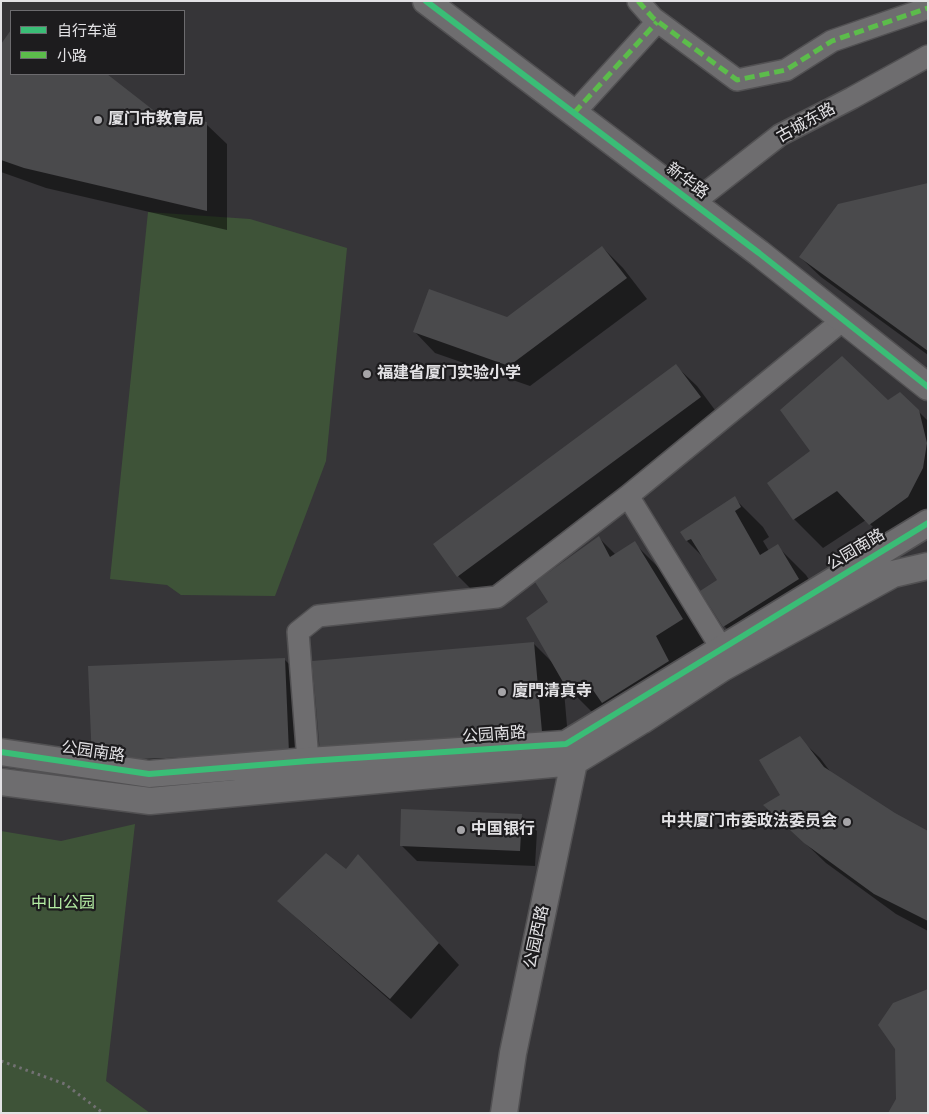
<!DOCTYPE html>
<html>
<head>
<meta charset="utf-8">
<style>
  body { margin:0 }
  #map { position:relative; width:929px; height:1114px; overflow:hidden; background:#363538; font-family:"Fira Sans","Noto Sans SC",sans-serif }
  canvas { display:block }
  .frame { position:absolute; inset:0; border:2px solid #e3e2e5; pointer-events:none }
  .legend { position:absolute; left:10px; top:10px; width:175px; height:65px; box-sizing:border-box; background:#1d1c1e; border:1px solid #6c6b6e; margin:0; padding:6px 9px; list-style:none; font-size:15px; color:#e3e2e5 }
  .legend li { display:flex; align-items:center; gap:10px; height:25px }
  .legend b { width:25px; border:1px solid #6c6b6e }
</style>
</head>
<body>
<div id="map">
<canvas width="929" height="1114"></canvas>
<div class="frame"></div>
<ul class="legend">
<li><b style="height:6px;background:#3abd76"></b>自行车道</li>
<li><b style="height:6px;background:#5cbc4b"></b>小路</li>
</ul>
</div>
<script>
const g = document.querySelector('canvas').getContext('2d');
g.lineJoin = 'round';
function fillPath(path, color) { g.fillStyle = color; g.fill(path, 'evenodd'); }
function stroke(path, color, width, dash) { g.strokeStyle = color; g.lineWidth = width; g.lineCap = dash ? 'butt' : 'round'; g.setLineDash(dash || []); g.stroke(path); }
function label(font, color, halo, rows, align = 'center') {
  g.font = font + ' "Fira Sans","Noto Sans SC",sans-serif'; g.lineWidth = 4.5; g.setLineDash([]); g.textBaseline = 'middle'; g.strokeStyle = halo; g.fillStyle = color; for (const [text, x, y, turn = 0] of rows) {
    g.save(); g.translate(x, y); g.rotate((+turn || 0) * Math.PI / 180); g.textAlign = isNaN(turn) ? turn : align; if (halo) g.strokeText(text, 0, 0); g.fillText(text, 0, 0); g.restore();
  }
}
fillPath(new Path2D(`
  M 148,212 L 250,219 L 347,248 L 326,461 L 275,596 L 181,595 L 167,585 L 110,579 Z
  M 135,824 L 106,1081 L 150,1113 L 1,1113 L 1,831 L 61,841 Z`), '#3e5338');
fillPath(new Path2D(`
  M 11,32 L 11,74 L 105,74 L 157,115 L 206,124 L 227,144 L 227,230 L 46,188 L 1,172 L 1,46 Z
  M 928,184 L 928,355 L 821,277 L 800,257 Z
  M 602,247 L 623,268 L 647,299 L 530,386 L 435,353 L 415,332 L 507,318 Z
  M 676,366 L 697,386 L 721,418 L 478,596 L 458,576 Z
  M 900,393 L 928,421 L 928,532 L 899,553 L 866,520 L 823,548 L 794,519 L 888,402 Z
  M 734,498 L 763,527 L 769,537 L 763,541 L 769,551 L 777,546 L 806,575 L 827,608 L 753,655 L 724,626 L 718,580 L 705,559 L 687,541 Z
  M 599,538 L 616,555 L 634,543 L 663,572 L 711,648 L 597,717 L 568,688 L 563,679 L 570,761 L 351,780 L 533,643 L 552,662 L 550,603 Z
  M 284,659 L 305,680 L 309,773 L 94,761 Z
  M 799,738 L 820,758 L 832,774 L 894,814 L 928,832 L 928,931 L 896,914 L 826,863 L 786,825 L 782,796 Z
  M 521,816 L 537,831 L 535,866 L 417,861 L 401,845 Z
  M 346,870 L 378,877 L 459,965 L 411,1019 L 300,921 L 279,901 Z`), '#0007');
fillPath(new Path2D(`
  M 11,30 L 11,74 L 107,74 L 157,113 L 207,122 L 207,211 L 24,168 L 1,160 L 1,44 Z
  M 928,183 L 928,351 L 799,257 L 838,204 Z
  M 602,246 L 627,278 L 509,366 L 413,332 L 429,289 L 507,317 Z
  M 842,356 L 888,400 L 900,392 L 919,410 L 927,443 L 923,468 L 908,497 L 869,525 L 837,491 L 793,520 L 767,483 L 810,451 L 780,410 Z
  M 676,364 L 701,397 L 457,577 L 433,544 Z
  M 735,496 L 741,507 L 735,511 L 760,555 L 778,544 L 799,579 L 723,627 L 700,591 L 717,580 L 691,539 L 686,541 L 680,532 Z
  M 599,536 L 610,557 L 635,541 L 683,619 L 656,636 L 669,661 L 602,703 L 586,680 L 567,689 L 526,618 L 548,602 L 535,582 Z
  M 534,642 L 542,732 L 320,752 L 312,661 Z
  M 285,658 L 289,753 L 92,761 L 88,666 Z
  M 800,736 L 824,767 L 895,813 L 928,831 L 928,921 L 874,894 L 804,843 L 763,805 L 780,795 L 759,760 Z
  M 401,809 L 522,814 L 520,851 L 400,846 Z
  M 326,853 L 346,869 L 358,854 L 439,943 L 390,999 L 277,901 Z
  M 928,989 L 928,1113 L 888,1113 L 896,1099 L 895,1049 L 878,1025 L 893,1003 Z`), '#4a4a4c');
const minor = new Path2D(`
  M 638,1 L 653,18 L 737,80 L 786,70 L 832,41 L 928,8
  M 574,113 L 657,22
  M 693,203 L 780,135 L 852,98 L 928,56
  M 722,649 L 628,496 L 843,320
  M 308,761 L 298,632 L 318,616 L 497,597 L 628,496`);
const tertiary = new Path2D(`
  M 426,1 L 759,253 L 928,387
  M 1,752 L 149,774 L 308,761 L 566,744 L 928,523
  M 1,782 L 150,801 L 574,762 L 641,721 L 722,668 L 893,574 L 928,566
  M 504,1113 L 513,1053 L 574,762`);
stroke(minor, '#525153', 24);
stroke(tertiary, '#525153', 29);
stroke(new Path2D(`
  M 1,1061 L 65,1084 L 103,1113`), '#727173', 3, [2.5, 4]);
stroke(minor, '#6e6d6f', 21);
stroke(tertiary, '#6e6d6f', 26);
stroke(new Path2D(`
  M 638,1 L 653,18 L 737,80 L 786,70 L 832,41 L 928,8
  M 574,113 L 657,22`), '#5cbc4b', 5, [10, 5]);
stroke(new Path2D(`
  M 426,1 L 759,253 L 928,387
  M 1,752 L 149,774 L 308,761 L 566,744 L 928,523`), '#3abd76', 6);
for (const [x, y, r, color] of [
  [98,120,5,"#a6a5a8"],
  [367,374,5,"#a6a5a8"],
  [502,692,5,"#a6a5a8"],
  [847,822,5,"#a6a5a8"],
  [461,830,5,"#a6a5a8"]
]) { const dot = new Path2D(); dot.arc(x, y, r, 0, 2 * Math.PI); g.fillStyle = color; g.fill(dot); stroke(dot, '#1d1c1e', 2); }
label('bold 16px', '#e3e2e5', '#1d1c1e', [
  ["厦门市教育局",108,120],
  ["福建省厦门实验小学",377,374],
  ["廈門清真寺",512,692],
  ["中共厦门市委政法委员会",837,822,"right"],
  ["中国银行",471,830]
], 'left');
label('16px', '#e3e2e5', '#1d1c1e', [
  ["古城东路",806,123,-29],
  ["新华路",687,181,37],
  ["公园南路",856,550,-31],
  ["公园南路",494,735,-4],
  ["公园南路",93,752,8],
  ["公园西路",537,937,-78]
]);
label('16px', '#b5eea4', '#1d1c1e', [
  ["中山公园",63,904]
]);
</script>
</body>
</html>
